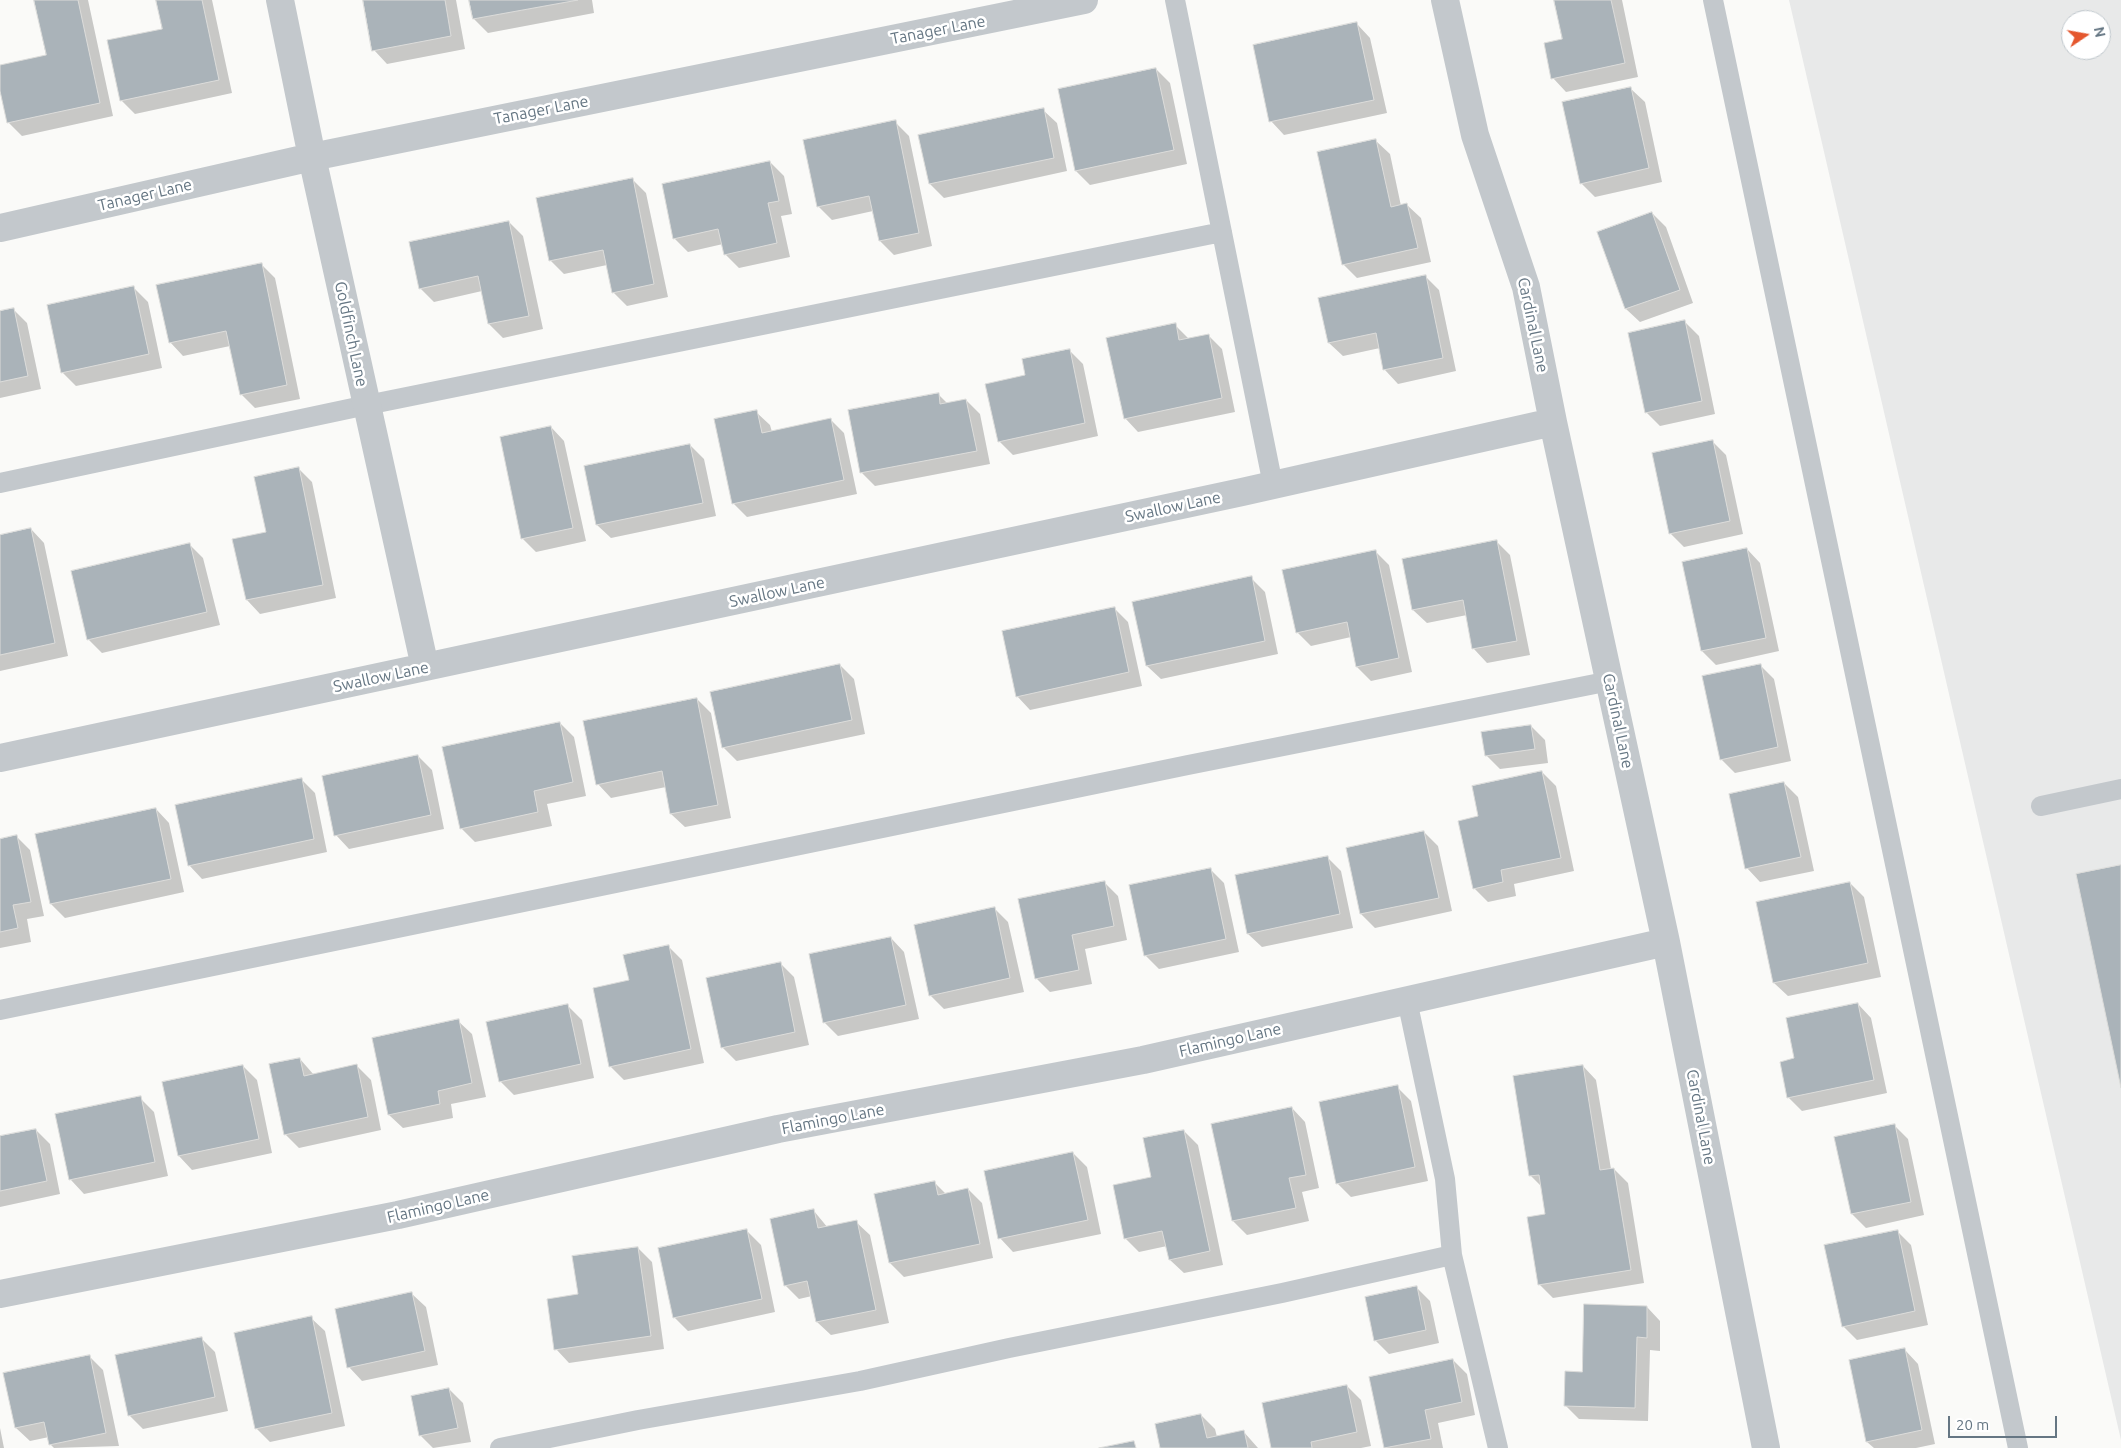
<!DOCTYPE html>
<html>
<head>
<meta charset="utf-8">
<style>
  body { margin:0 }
  #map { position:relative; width:2121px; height:1448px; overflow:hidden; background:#fafaf8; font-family:Ubuntu,sans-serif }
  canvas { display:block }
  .north { position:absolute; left:2061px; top:10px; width:50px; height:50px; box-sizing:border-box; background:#fff; border:1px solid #c1c8cd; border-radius:50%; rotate:78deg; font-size:14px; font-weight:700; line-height:20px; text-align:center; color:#657683 }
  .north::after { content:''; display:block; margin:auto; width:18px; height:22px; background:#e4572e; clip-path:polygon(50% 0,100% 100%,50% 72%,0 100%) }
  .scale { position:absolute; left:1948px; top:1416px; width:109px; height:22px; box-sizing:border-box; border:2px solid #657683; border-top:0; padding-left:6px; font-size:15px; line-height:18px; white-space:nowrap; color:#657683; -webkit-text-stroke:4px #fff; paint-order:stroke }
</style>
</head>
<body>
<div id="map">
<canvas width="2121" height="1448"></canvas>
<div class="north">N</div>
<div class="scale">20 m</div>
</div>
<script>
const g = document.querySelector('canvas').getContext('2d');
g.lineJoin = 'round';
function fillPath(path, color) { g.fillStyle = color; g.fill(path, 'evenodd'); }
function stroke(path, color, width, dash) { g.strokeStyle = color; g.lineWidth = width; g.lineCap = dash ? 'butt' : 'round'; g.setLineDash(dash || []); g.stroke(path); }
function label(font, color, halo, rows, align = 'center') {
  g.font = font + ' Ubuntu,sans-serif'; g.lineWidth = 5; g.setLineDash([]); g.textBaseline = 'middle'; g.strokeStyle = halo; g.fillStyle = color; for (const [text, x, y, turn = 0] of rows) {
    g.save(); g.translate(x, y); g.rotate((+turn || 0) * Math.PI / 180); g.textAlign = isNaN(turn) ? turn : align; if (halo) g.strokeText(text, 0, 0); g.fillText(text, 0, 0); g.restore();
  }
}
fillPath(new Path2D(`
  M 1789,0 L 2121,0 L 2121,1440 ZM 2071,20 L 2101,20 L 2101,50 L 2071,50 Z`), '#e8e9e9');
fillPath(new Path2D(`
  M 36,0 L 88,0 L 113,116 L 22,136 L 8,122 L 0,85 L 0,66 L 48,56 Z
  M 157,0 L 212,0 L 232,93 L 135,114 L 121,100 L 163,30 Z
  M 364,0 L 456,0 L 465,49 L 387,64 L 374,50 Z
  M 470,0 L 592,0 L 594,13 L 488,33 L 474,19 Z
  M 1555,0 L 1622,0 L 1638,77 L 1566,92 L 1553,78 L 1564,40 Z
  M 1357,24 L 1370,38 L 1387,113 L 1284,135 L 1271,121 Z
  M 1156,69 L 1170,83 L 1187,164 L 1090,185 L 1076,171 L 1059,90 Z
  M 1631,89 L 1645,102 L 1662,182 L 1595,197 L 1581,183 Z
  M 1043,110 L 1057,123 L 1067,171 L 944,198 L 930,184 Z
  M 895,122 L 909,136 L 932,246 L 894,255 L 880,241 L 873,211 L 832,220 L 818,206 Z
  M 1376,141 L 1390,154 L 1401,206 L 1407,205 L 1421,218 L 1431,262 L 1357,278 L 1343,264 Z
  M 770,162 L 784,176 L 792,214 L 781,216 L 790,257 L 739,268 L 725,254 L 723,244 L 688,252 L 674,238 Z
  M 632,179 L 646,193 L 668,297 L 627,306 L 613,292 L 607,265 L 564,274 L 550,260 Z
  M 1652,213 L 1666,227 L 1693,303 L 1640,322 L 1626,309 Z
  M 509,222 L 523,236 L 543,329 L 503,338 L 489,324 L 482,291 L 434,302 L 420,288 Z
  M 261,264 L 275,278 L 300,399 L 255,408 L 241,394 L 230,346 L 183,356 L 170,342 Z
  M 1425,276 L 1439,290 L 1456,371 L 1398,384 L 1385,370 L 1380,348 L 1343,356 L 1329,343 Z
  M 134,288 L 148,302 L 162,368 L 76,386 L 62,372 Z
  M 13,309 L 27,323 L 41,389 L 0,398 L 0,312 Z
  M 1685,322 L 1699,336 L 1715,414 L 1660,426 L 1646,412 Z
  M 1175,325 L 1189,339 L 1208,335 L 1222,349 L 1235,412 L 1138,432 L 1125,418 Z
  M 1069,350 L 1083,364 L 1098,436 L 1013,455 L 999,441 L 1027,376 Z
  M 938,394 L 948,404 L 966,400 L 980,414 L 990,464 L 875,486 L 862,473 L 850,411 Z
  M 756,412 L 770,425 L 772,432 L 830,419 L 844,433 L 857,494 L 747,517 L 733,503 Z
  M 551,427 L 564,441 L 586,541 L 536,552 L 522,538 Z
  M 1713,442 L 1726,455 L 1743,534 L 1684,547 L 1670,533 Z
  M 690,445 L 704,459 L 716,516 L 611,538 L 597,525 Z
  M 298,468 L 312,482 L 336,598 L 260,614 L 247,600 L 267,533 Z
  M 31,529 L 44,543 L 68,656 L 0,671 L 0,536 Z
  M 1496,541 L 1510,555 L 1530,655 L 1487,663 L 1474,649 L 1467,615 L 1427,623 L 1413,610 Z
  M 190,545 L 203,558 L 220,625 L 102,653 L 88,639 Z
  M 1747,549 L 1760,563 L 1779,651 L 1716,665 L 1702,651 L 1683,563 Z
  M 1375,551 L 1389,565 L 1412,672 L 1371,681 L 1357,667 L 1351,637 L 1311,646 L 1297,632 Z
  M 1251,578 L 1265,592 L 1278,654 L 1161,679 L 1147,666 Z
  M 1114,608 L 1128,622 L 1142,686 L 1030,710 L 1017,696 Z
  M 840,665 L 854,679 L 865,734 L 737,761 L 723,747 Z
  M 1760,665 L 1774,679 L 1791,761 L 1735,773 L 1721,759 Z
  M 697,699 L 711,713 L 731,818 L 685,827 L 671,814 L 666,787 L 611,798 L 598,784 Z
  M 560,723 L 574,737 L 586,796 L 547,804 L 552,826 L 475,842 L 461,828 Z
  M 1531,726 L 1545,740 L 1548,763 L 1500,769 L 1486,755 Z
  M 418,756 L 432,770 L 444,829 L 349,849 L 336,835 Z
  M 1542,772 L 1556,786 L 1574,871 L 1514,884 L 1516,896 L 1488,902 L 1474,888 L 1480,817 Z
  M 301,779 L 315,793 L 327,852 L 202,879 L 189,865 Z
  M 1784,783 L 1798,797 L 1814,871 L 1760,882 L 1747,868 Z
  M 156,809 L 169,823 L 184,892 L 65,918 L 51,904 Z
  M 1424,832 L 1438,846 L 1452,911 L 1375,928 L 1361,914 L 1347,848 Z
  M 17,837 L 30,850 L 44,916 L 27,919 L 31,942 L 0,948 L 0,840 Z
  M 1327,857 L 1341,871 L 1353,928 L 1262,947 L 1248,934 Z
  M 1210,869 L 1224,883 L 1239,952 L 1159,969 L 1145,955 Z
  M 1104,882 L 1118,896 L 1127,940 L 1085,949 L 1092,984 L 1050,992 L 1037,979 Z
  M 1850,883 L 1864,897 L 1881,977 L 1788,996 L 1774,983 Z
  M 994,908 L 1008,922 L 1024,992 L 944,1009 L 930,995 Z
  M 891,938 L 904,952 L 919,1019 L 838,1036 L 824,1022 Z
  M 668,946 L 682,960 L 704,1063 L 624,1080 L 610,1066 L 630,981 Z
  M 780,963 L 794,977 L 809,1045 L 736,1061 L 722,1047 Z
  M 1858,1004 L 1871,1018 L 1887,1093 L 1802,1111 L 1788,1097 L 1796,1059 Z
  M 568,1006 L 582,1020 L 594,1078 L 514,1095 L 500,1081 Z
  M 458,1021 L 472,1034 L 486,1097 L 451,1104 L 453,1118 L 403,1128 L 389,1115 Z
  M 300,1059 L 314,1075 L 357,1066 L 371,1080 L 381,1130 L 299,1148 L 285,1134 Z
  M 243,1066 L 257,1080 L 272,1153 L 192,1170 L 179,1156 Z
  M 1583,1066 L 1596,1080 L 1611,1169 L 1614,1169 L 1628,1183 L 1644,1283 L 1553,1298 L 1539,1284 L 1546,1215 L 1542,1187 L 1531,1176 Z
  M 1397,1087 L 1411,1101 L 1428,1181 L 1351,1197 L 1337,1183 Z
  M 140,1098 L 154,1112 L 168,1176 L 84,1194 L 71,1180 L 57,1115 Z
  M 1292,1108 L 1305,1122 L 1319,1188 L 1302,1192 L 1309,1221 L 1247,1235 L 1233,1221 Z
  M 1894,1125 L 1908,1139 L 1924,1215 L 1866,1228 L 1852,1214 Z
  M 36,1130 L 50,1144 L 60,1194 L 0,1207 L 0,1137 Z
  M 1184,1131 L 1198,1145 L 1223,1265 L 1184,1273 L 1170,1260 L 1167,1246 L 1139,1252 L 1125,1238 L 1153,1178 Z
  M 1073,1153 L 1087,1167 L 1101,1234 L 1013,1252 L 1000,1238 Z
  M 934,1182 L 946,1194 L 968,1189 L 982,1203 L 993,1258 L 904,1277 L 890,1263 L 876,1195 Z
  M 814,1211 L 828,1228 L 856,1222 L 870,1235 L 889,1323 L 831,1335 L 817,1322 L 812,1296 L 799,1299 L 785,1285 Z
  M 747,1231 L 761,1245 L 775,1312 L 688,1331 L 674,1317 Z
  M 1897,1231 L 1911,1245 L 1928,1325 L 1857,1340 L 1843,1326 Z
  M 638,1248 L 652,1262 L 664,1349 L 569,1363 L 556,1349 L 579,1295 Z
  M 1416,1287 L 1430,1301 L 1439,1343 L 1389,1354 L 1375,1340 Z
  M 412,1294 L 426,1307 L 438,1365 L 362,1381 L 349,1367 Z
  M 1647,1307 L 1660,1321 L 1660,1351 L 1650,1350 L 1648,1421 L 1579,1419 L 1565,1405 L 1583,1373 Z
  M 311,1318 L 325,1331 L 345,1426 L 270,1442 L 256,1428 Z
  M 201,1338 L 215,1352 L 228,1411 L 143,1429 L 129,1415 Z
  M 1905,1350 L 1918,1364 L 1935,1444 L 1916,1448 L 1874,1448 L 1867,1442 Z
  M 89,1356 L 103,1370 L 119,1446 L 54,1448 L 50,1444 L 49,1437 L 30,1441 L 16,1428 Z
  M 1453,1360 L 1467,1374 L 1475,1415 L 1438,1423 L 1443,1448 L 1386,1448 L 1371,1378 Z
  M 1347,1386 L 1361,1400 L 1371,1446 L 1361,1448 L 1272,1448 Z
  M 449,1389 L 463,1403 L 471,1442 L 433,1448 L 421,1436 Z
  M 1201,1415 L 1215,1429 L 1217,1437 L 1243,1431 L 1258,1448 L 1161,1448 Z
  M 0,1428 L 4,1448 L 0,1448 Z`), '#0003');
const building = new Path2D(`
  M 34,0 L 78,0 L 100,103 L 7,123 L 0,91 L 0,65 L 46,55 Z
  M 156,0 L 202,0 L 219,80 L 120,101 L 107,40 L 162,29 Z
  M 363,0 L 445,0 L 451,36 L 372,51 Z
  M 469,0 L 578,0 L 473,19 Z
  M 1554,0 L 1611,0 L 1625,63 L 1551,79 L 1544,43 L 1562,39 Z
  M 1357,22 L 1374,100 L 1269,122 L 1253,45 Z
  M 1156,68 L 1174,150 L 1075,171 L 1058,89 Z
  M 1631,87 L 1649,168 L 1580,184 L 1562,102 Z
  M 1044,108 L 1054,158 L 929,184 L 918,135 Z
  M 896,120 L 919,233 L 879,241 L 869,196 L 817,207 L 803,140 Z
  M 1376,139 L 1391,207 L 1407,203 L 1418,248 L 1342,265 L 1317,152 Z
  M 770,161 L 779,201 L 768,203 L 777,243 L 724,255 L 718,229 L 673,239 L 662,184 Z
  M 633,178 L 654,284 L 612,293 L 603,250 L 549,261 L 536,198 Z
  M 1652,212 L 1680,290 L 1625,309 L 1597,232 Z
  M 509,221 L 529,316 L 488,324 L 478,276 L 419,289 L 409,242 Z
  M 262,263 L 287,385 L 240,395 L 226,331 L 169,343 L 156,285 Z
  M 1426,275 L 1443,358 L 1383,370 L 1376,333 L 1328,343 L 1318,298 Z
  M 134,286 L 149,354 L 61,373 L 47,305 Z
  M 14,308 L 28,376 L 0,382 L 0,311 Z
  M 1685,320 L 1702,401 L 1645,413 L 1628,333 Z
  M 1176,323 L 1179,340 L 1209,334 L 1222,398 L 1124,419 L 1106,338 Z
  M 1070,349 L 1085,423 L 998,442 L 985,384 L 1025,375 L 1022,359 Z
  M 939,393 L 940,404 L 966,399 L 977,451 L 860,473 L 848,410 Z
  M 757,410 L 762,433 L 831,418 L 844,480 L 732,504 L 714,419 Z
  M 551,426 L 573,528 L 521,539 L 500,437 Z
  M 1713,440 L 1730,521 L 1669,534 L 1652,453 Z
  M 690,444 L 703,503 L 596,525 L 584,466 Z
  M 299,467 L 323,585 L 246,600 L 232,539 L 266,532 L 254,477 Z
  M 31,528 L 55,643 L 0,655 L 0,535 Z
  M 1497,540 L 1517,641 L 1472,649 L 1463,600 L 1412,610 L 1402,559 Z
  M 190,543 L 207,612 L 87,640 L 71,571 Z
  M 1747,548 L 1766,638 L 1701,651 L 1682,562 Z
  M 1376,550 L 1399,658 L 1356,667 L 1347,622 L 1296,633 L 1282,570 Z
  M 1252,576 L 1265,641 L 1146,666 L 1132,602 Z
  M 1115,607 L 1129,672 L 1016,697 L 1002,631 Z
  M 840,664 L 852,720 L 722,748 L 710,692 Z
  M 1761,664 L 1778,747 L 1720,760 L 1702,676 Z
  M 697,698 L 718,805 L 670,814 L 662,771 L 596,785 L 583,721 Z
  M 560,722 L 573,782 L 534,791 L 538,812 L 460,829 L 442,747 Z
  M 1531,725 L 1535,749 L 1485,756 L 1481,732 Z
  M 418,755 L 431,815 L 334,836 L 322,776 Z
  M 1542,771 L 1561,858 L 1501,870 L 1503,882 L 1473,889 L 1458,821 L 1478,816 L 1472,786 Z
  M 302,778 L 314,839 L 188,866 L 175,805 Z
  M 1784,782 L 1801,857 L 1745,869 L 1729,794 Z
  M 156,808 L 171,879 L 50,904 L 35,834 Z
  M 1424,831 L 1439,898 L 1360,914 L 1346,848 Z
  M 17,835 L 31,902 L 13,905 L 18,928 L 0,932 L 0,839 Z
  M 1328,856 L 1340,914 L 1247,934 L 1235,875 Z
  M 2121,865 L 2121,1088 L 2076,874 Z
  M 1211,868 L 1226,939 L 1144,956 L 1129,885 Z
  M 1105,881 L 1114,926 L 1072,935 L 1079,970 L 1035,979 L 1018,899 Z
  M 1850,882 L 1868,963 L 1773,983 L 1756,902 Z
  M 995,907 L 1010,978 L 929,996 L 914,925 Z
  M 891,937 L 906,1005 L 823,1023 L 809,954 Z
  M 669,945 L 691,1049 L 609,1067 L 593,988 L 629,980 L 623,955 Z
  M 781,962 L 795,1032 L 721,1048 L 706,978 Z
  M 1858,1003 L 1874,1080 L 1787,1098 L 1780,1062 L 1794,1058 L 1786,1018 Z
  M 568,1004 L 581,1064 L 499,1082 L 486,1022 Z
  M 459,1019 L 472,1083 L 438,1091 L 440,1104 L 388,1115 L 372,1038 Z
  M 300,1058 L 304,1076 L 357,1064 L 368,1117 L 284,1135 L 269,1064 Z
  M 243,1065 L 259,1139 L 178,1156 L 162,1082 Z
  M 1583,1065 L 1600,1170 L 1614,1168 L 1631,1270 L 1538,1285 L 1527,1217 L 1545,1214 L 1539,1175 L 1529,1176 L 1513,1076 Z
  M 1398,1085 L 1415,1167 L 1336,1184 L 1319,1102 Z
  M 141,1096 L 155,1162 L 69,1180 L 55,1114 Z
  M 1292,1107 L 1306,1175 L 1289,1178 L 1296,1208 L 1232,1221 L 1211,1124 Z
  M 1895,1124 L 1911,1202 L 1851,1214 L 1834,1137 Z
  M 36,1129 L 47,1181 L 0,1191 L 0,1136 Z
  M 1184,1130 L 1210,1251 L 1169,1260 L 1162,1231 L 1124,1239 L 1113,1185 L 1151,1177 L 1143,1138 Z
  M 1073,1152 L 1088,1220 L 998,1239 L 984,1171 Z
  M 935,1181 L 938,1195 L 968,1188 L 980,1244 L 889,1263 L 874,1194 Z
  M 814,1209 L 818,1228 L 857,1220 L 876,1310 L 816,1322 L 807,1281 L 784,1286 L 770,1219 Z
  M 747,1229 L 762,1299 L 673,1318 L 658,1248 Z
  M 1898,1230 L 1915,1311 L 1842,1327 L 1824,1245 Z
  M 638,1247 L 651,1336 L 554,1350 L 547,1299 L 578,1294 L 572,1256 Z
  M 1417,1286 L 1426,1330 L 1374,1341 L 1365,1297 Z
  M 412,1292 L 425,1351 L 347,1368 L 335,1309 Z
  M 1584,1304 L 1647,1306 L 1647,1338 L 1637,1337 L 1635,1408 L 1564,1406 L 1565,1371 L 1582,1372 Z
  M 312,1316 L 332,1413 L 255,1429 L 234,1333 Z
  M 202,1337 L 215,1397 L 128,1416 L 115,1355 Z
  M 1905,1348 L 1922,1430 L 1866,1442 L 1849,1360 Z
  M 90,1355 L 106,1433 L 49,1445 L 44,1422 L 15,1428 L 3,1373 Z
  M 1453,1359 L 1462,1402 L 1425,1410 L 1431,1439 L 1384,1448 L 1369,1377 Z
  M 1347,1385 L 1357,1432 L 1311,1442 L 1312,1448 L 1271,1448 L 1262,1403 Z
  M 449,1388 L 458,1428 L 419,1436 L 411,1396 Z
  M 1201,1414 L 1207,1438 L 1244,1430 L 1248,1448 L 1160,1448 L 1155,1424 Z
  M 1134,1441 L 1136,1448 L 1099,1448 Z`);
fillPath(building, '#aab3b9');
stroke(building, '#dcdcda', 1);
stroke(new Path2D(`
  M 1175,0 L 1273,485
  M 1713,0 L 2018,1448
  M 0,483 L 367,405 L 1222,232
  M 2041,806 L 2121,789
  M 1407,1000 L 1445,1179 L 1452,1255
  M 0,1010 L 1188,765 L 1610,681
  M 500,1448 L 638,1420 L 860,1381 L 1009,1348 L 1282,1293 L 1452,1255 L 1498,1448`), '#c3c8cc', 20);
stroke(new Path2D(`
  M 280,0 L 312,157 L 425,667
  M 1445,0 L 1475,135 L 1526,287 L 1553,422 L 1666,942 L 1766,1448
  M 0,228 L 312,157 L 1084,0
  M 0,758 L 1242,492 L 1553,422
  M 0,1294 L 398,1215 L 778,1129 L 1143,1060 L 1666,942`), '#c3c8cc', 28);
label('16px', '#657683', '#fff', [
  ["Tanager Lane",938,30,-11],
  ["Tanager Lane",541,110,-11],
  ["Tanager Lane",145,195,-13],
  ["Cardinal Lane",1533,325,78],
  ["Goldfinch Lane",351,334,78],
  ["Swallow Lane",1173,507,-12],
  ["Swallow Lane",777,592,-12],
  ["Swallow Lane",381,677,-12],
  ["Cardinal Lane",1618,721,78],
  ["Flamingo Lane",1230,1040,-13],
  ["Cardinal Lane",1701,1117,79],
  ["Flamingo Lane",833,1119,-11],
  ["Flamingo Lane",438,1206,-13]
]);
</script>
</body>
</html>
